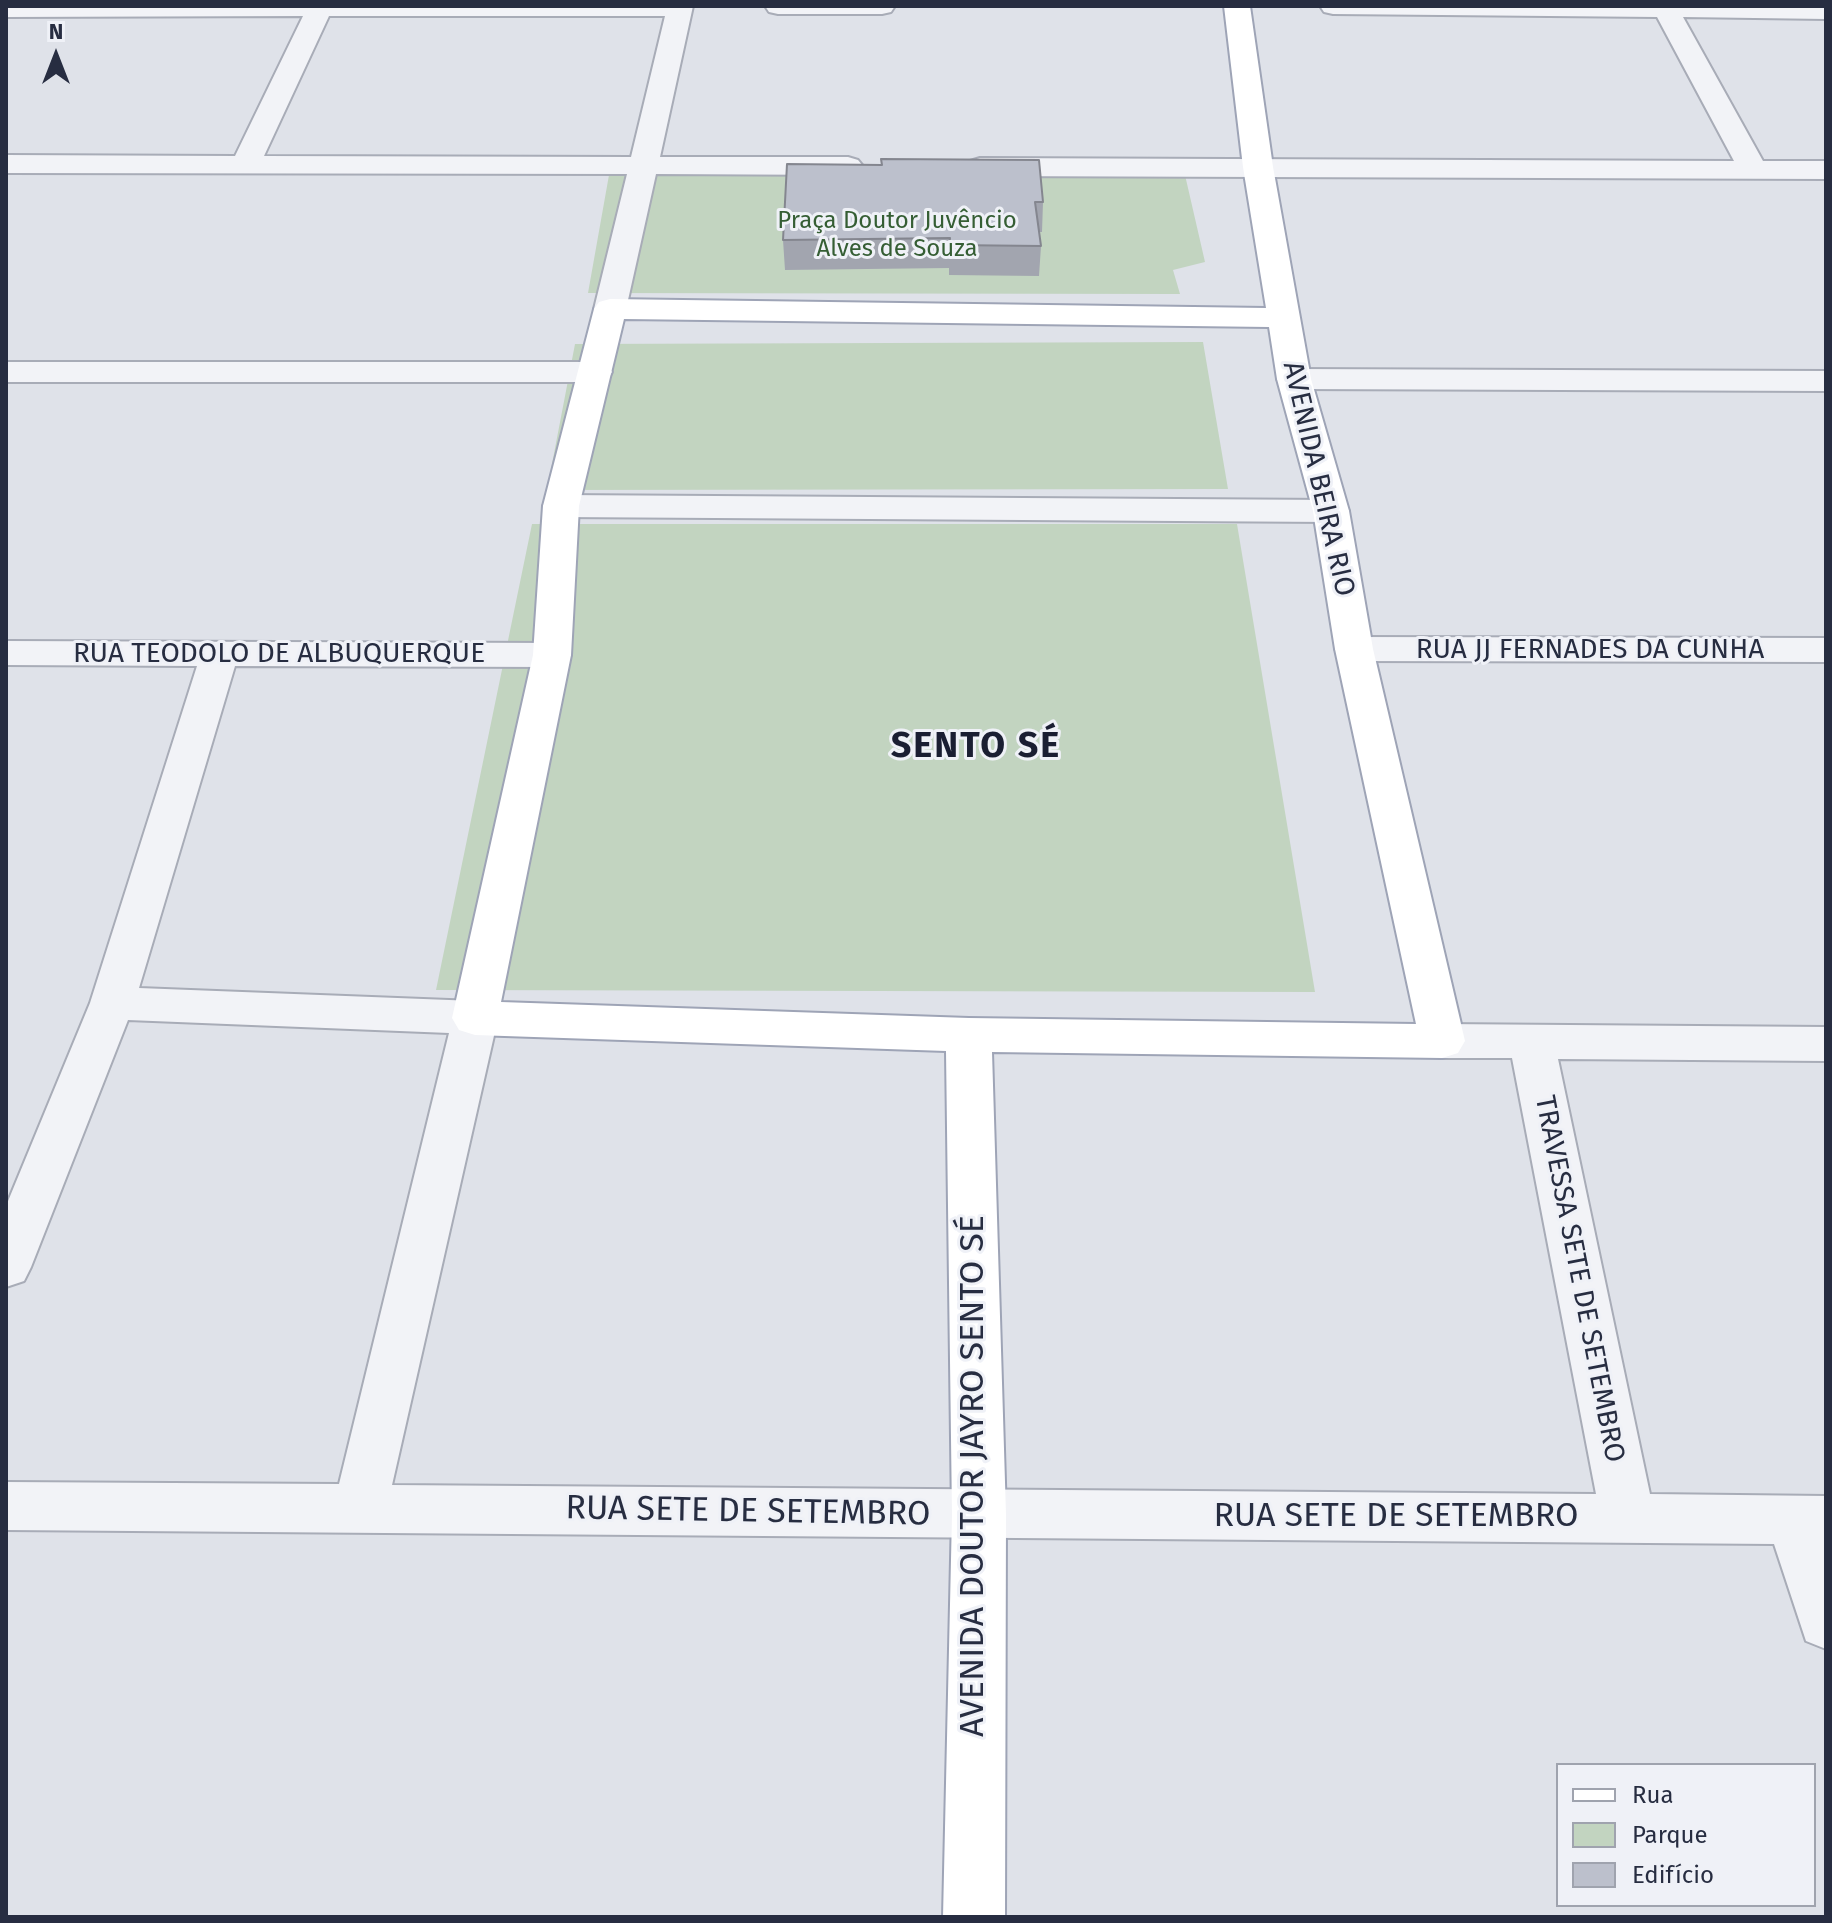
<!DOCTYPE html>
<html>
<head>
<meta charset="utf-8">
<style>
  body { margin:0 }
  #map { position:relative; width:1832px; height:1923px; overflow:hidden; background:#dfe2e9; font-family:"Fira Sans",sans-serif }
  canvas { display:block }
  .frame { position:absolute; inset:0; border:8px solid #272d41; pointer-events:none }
  .legend { position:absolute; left:1556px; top:1763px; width:260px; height:144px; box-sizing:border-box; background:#eff1f7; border:2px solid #9fa3ae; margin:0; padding:10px 14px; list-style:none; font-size:24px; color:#272d41 }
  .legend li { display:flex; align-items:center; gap:16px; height:40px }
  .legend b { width:40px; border:2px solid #9fa3ae }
  .north { position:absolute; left:16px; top:16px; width:80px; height:80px; -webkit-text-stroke:6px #eff1f7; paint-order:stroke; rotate:0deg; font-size:22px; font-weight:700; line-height:32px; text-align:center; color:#272d41 }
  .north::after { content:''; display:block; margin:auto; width:28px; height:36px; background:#272d41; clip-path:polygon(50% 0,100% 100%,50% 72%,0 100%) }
</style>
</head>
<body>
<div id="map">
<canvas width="1832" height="1923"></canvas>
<div class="frame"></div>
<ul class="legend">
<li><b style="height:10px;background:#fff"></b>Rua</li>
<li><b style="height:22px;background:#c2d4c0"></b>Parque</li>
<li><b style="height:22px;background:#bcc0cc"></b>Edifício</li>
</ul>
<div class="north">N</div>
</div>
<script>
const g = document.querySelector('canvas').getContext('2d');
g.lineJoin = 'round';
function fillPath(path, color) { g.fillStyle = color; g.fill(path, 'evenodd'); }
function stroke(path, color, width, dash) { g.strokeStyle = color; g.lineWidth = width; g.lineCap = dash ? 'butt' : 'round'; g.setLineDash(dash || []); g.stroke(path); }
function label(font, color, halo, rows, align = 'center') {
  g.font = font + ' "Fira Sans",sans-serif'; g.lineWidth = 6; g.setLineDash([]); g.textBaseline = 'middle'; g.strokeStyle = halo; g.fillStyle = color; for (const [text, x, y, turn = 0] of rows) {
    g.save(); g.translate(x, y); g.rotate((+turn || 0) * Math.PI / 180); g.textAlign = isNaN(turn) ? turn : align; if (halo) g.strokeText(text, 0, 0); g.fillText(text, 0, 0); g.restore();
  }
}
fillPath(new Path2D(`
  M 609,175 L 1185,175 L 1205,262 L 1173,270 L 1180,294 L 588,293 Z
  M 1203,342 L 1228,489 L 547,490 L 575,344 Z
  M 532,524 L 1237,524 L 1315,992 L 436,990 Z`), '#c2d4c0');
const minor = new Path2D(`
  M 6,6 L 693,6 L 660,157 L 848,157 L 858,160 L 863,166 L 858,172 L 848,175 L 656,174 L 626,309 L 621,316 L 610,319 L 599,316 L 594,309 L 627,174 L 6,173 L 6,155 L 235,156 L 303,16 L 6,17 ZM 329,16 L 665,16 L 631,157 L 264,156 Z
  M 765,6 L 895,6 L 891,12 L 882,14 L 778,14 L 769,12 Z
  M 1320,6 L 1826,6 L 1826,19 L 1683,17 L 1763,161 L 1826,161 L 1826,179 L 980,176 L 970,173 L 965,167 L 970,161 L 980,158 L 1734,161 L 1657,17 L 1333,14 L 1324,12 Z
  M 6,362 L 596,362 L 608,365 L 612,372 L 608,379 L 596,382 L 6,382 Z
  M 1294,369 L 1826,371 L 1826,391 L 1294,389 L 1282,386 L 1277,379 L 1282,372 Z
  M 561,495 L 1331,500 L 1344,503 L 1349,511 L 1344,519 L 1331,522 L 561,517 L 548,514 L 543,506 L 548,498 Z
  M 1354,637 L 1826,638 L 1826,662 L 1354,661 L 1341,657 L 1335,649 L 1341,641 Z
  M 6,641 L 552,643 L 566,647 L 571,655 L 566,663 L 552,667 L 235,666 L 139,988 L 475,1001 L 491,1006 L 498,1018 L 392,1485 L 1596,1494 L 1512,1058 L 1442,1058 L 1426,1053 L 1419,1041 L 1426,1029 L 1442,1024 L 1826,1027 L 1826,1061 L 1558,1059 L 1650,1494 L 1826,1496 L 1826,1649 L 1806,1641 L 1774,1544 L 6,1530 L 6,1482 L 339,1484 L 449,1033 L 128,1020 L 31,1267 L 24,1281 L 6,1287 L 6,1206 L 90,1003 L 197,666 L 6,665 Z`);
const major = new Path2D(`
  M 1224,6 L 1250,6 L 1273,167 L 1311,379 L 1349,511 L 1373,649 L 1465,1041 L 1458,1053 L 1442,1058 L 992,1052 L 1006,1515 L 1005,1917 L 943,1917 L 952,1515 L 946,1051 L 475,1035 L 459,1030 L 452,1018 L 533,655 L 543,506 L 594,309 L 599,302 L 610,299 L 1266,308 L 1243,167 ZM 624,319 L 1269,327 L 1277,379 L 1313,511 L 1335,649 L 1416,1024 L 969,1018 L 501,1002 L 571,655 L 579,506 Z`);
stroke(minor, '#a8acb7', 4);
stroke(major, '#9ea4b6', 4);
fillPath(minor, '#f2f3f7');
fillPath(major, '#fff');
fillPath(new Path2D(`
  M 787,164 L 1043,202 L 1042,232 L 1039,232 L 1041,246 L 1039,276 L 949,275 L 949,268 L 785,270 L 783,240 Z`), '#a2a5af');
const building = new Path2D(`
  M 881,159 L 1039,160 L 1043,202 L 1035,202 L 1041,246 L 949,245 L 950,238 L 783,240 L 787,164 L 882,165 Z`);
fillPath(building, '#bcc0cc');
stroke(building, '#84868f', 2);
label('24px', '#355e34', '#eff1f7', [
  ["Praça Doutor Juvêncio",897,221],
  ["Alves de Souza",897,249]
]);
label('28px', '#272d41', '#eff1f7', [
  ["AVENIDA BEIRA RIO",1318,479,77],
  ["RUA JJ FERNADES DA CUNHA",1590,650],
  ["RUA TEODOLO DE ALBUQUERQUE",279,654],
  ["TRAVESSA SETE DE SETEMBRO",1579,1279,79]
]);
label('34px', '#272d41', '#eff1f7', [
  ["AVENIDA DOUTOR JAYRO SENTO SÉ",974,1476,-90],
  ["RUA SETE DE SETEMBRO",748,1512,1],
  ["RUA SETE DE SETEMBRO",1396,1517]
]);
g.letterSpacing = '2px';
label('bold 36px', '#1a1e32', '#eff1f7', [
  ["SENTO SÉ",976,747]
]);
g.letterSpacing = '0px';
</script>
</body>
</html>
